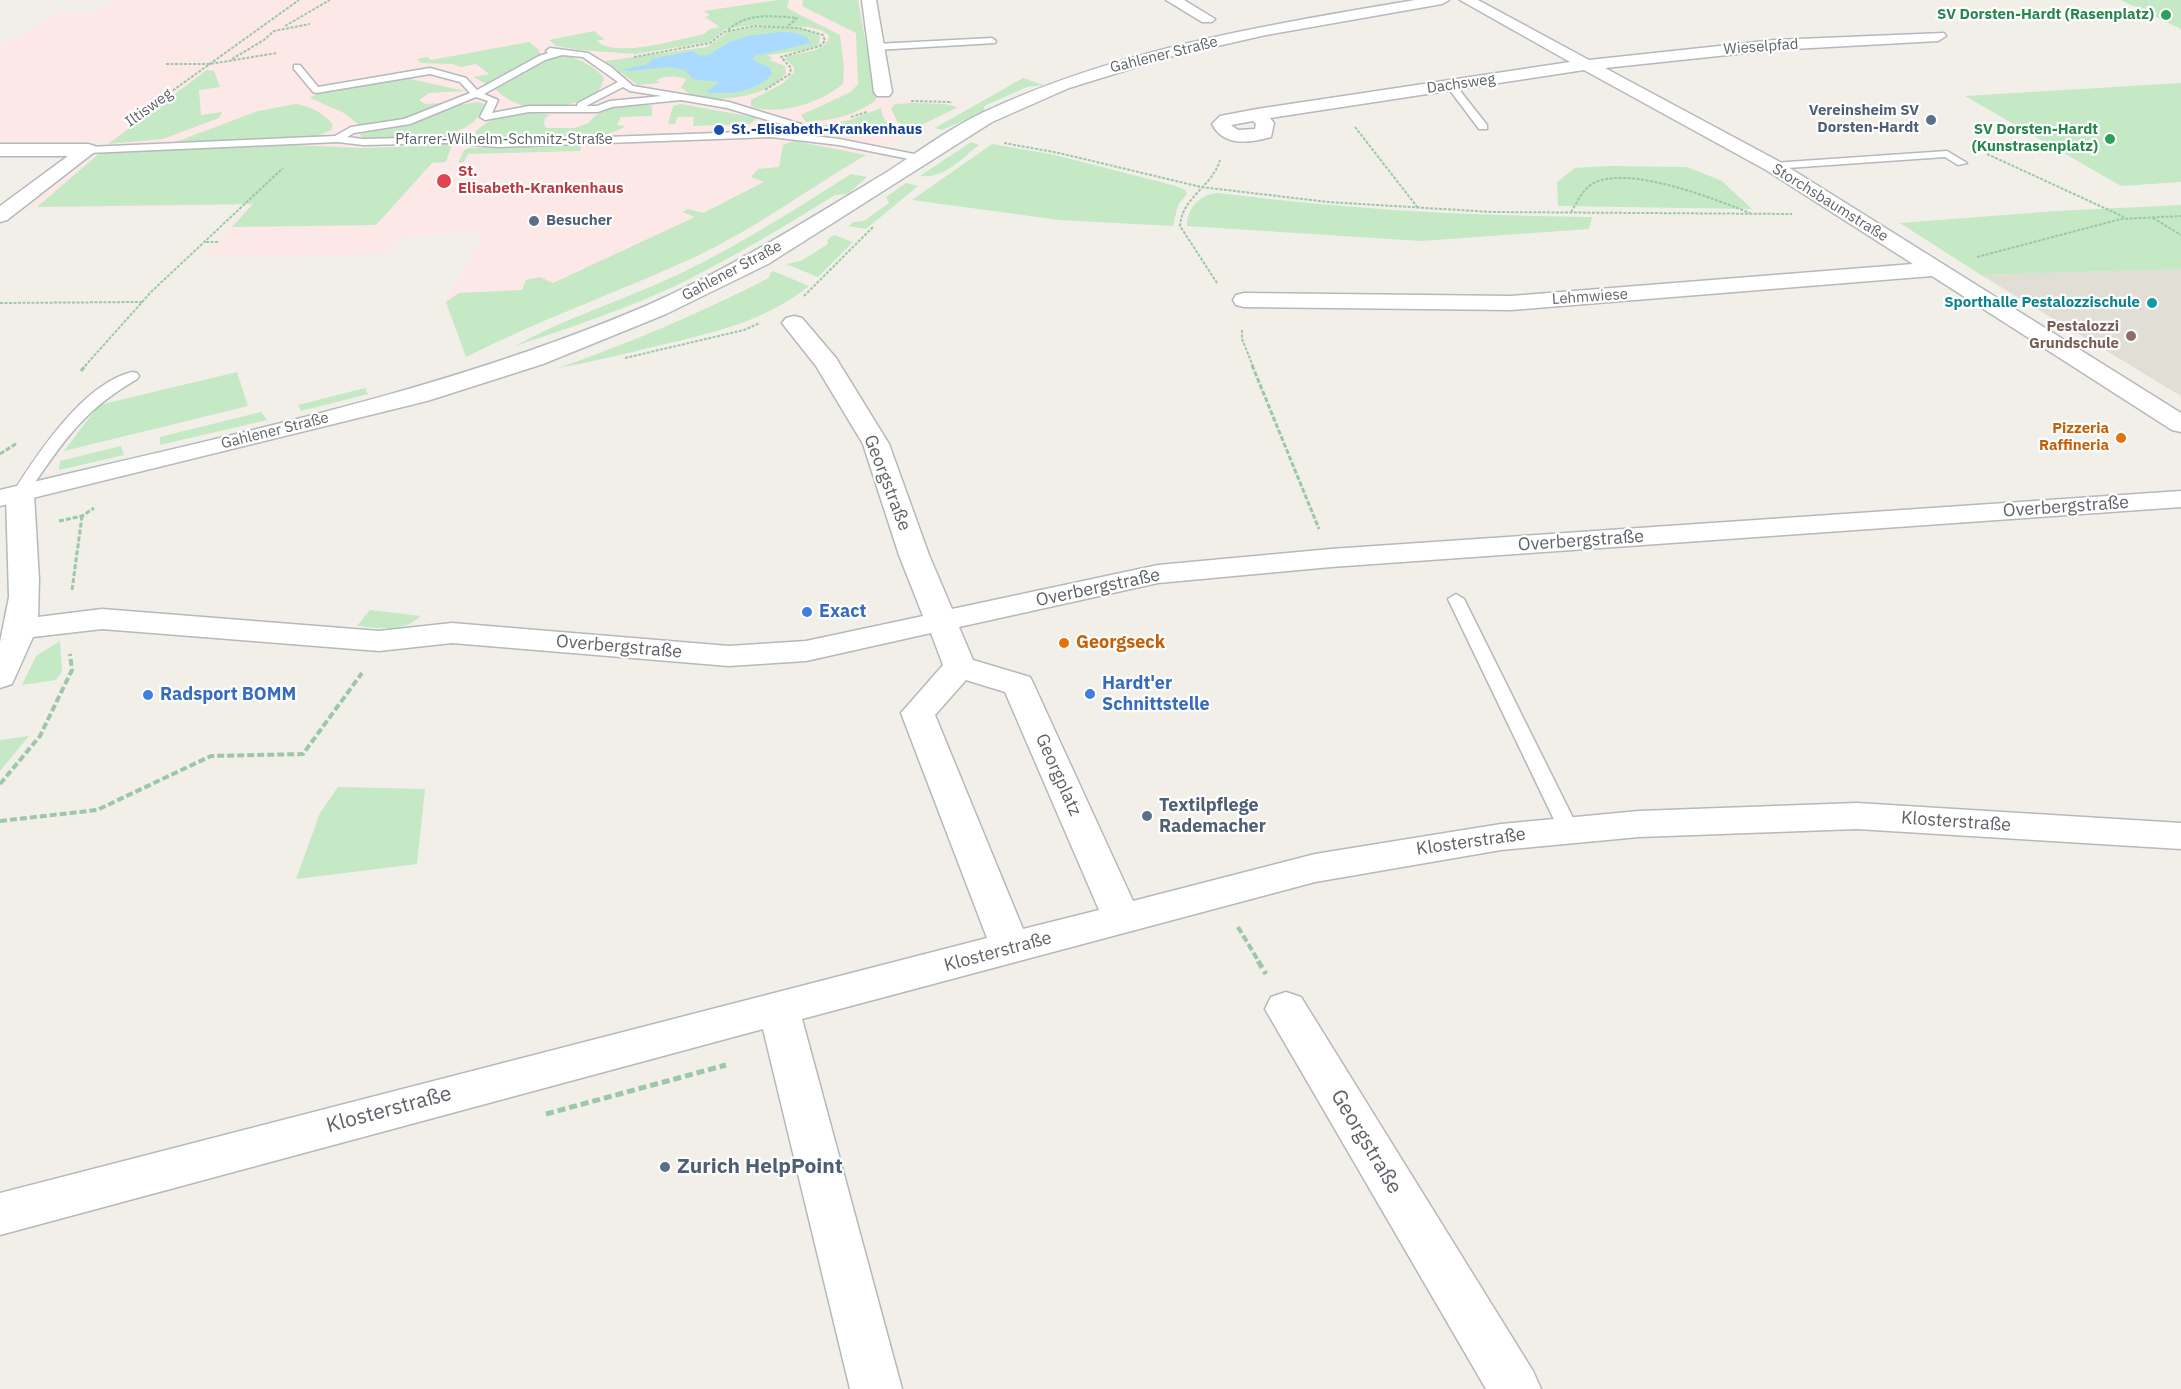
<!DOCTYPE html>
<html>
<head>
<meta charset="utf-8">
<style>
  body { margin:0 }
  canvas { display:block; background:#f1efe8 }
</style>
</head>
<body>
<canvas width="2181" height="1389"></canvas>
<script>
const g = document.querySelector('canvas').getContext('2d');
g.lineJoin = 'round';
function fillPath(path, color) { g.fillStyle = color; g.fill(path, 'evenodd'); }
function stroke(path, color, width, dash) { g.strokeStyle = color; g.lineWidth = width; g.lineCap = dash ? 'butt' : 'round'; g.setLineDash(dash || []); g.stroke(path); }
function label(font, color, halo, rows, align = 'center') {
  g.font = font + ' "IBM Plex Sans",sans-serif'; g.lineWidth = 4.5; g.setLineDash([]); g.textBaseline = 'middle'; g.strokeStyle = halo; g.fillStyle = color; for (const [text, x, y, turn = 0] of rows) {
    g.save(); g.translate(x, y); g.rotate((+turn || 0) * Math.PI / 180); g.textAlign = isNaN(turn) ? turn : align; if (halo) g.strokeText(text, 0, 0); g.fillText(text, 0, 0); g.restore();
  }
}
fillPath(new Path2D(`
  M 2181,269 L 2181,396 L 1981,275 Z`), '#e1ded6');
fillPath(new Path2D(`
  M 120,0 L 862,0 L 865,28 L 877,72 L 893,100 L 932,99 L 968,104 L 866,156 L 762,222 L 703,254 L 634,286 L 517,300 L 450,315 L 444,302 L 484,233 L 416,235 L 397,241 L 390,253 L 303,257 L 202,257 L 250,205 L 25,209 L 109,142 L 0,141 L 0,47 L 61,12 L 95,12 Z`), '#fce8e6');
fillPath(new Path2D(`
  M 778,0 L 789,0 L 787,8 L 840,35 L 844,68 L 843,84 C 819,103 786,114 755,108 L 751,106 L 751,100 L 782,84 L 794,73 L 794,67 L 785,59 L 787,56 C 799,53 828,52 829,36 L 823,31 L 809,27 L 752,25 L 725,29 L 709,42 L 636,54 L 580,50 L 556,46 L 549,40 L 594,31 L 604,39 L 597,41 C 616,59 679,39 704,34 L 710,29 L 720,27 L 705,17 L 710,15 L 704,11 Z
  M 803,0 L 858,0 L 876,100 C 854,116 833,120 806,122 L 801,115 L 851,92 L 858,84 L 856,33 L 802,6 Z
  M 2121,0 L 2181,0 L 2181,29 Z
  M 754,27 C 773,27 804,24 820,36 L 819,45 L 804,50 L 768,55 L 772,58 L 770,60 L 785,66 L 786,73 C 766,98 724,101 694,98 L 681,87 L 687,79 C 675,76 666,75 656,80 L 660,83 L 638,85 L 605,61 L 707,47 L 728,32 Z
  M 529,42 L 539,50 L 541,55 L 486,84 L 474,77 L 489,74 L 476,64 L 461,67 L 452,64 L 421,63 L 417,59 L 428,57 L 431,60 Z
  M 568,56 C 583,61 594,66 604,78 C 603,82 601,88 598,91 C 583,105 545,110 525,106 C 513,103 504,97 496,90 L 498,84 L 548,59 Z
  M 207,70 L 214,71 L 220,87 L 199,90 L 201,115 L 222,112 L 219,118 L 163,139 L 108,144 Z
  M 401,77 L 465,91 L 429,93 L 419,100 L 425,104 L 442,103 L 440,107 L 404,121 L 371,126 L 359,125 L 344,113 L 310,98 L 322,91 Z
  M 1023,78 L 1044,85 L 1027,87 L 984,106 L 985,111 L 942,130 L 935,128 Z
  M 2181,83 L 2181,182 L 2121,186 L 1965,96 Z
  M 478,102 L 484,104 C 474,147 395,138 363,139 L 360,134 L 415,122 L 459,105 Z
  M 641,103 L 652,106 L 652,116 L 621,117 L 617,125 L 624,126 L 623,128 L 601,137 L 498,141 L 480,139 L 475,132 C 496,112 522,111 550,115 L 545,118 L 544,123 L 546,128 L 575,128 L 589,123 C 597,108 626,104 641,103 Z
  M 912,103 L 945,104 L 958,107 L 915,128 L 906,128 L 897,121 L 891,109 L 895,104 Z
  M 296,104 C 311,107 323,112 333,125 L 331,130 L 313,138 L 173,143 L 258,111 Z
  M 681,104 L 758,118 L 749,124 L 693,126 L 694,117 L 677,117 L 675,124 L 668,124 L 673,106 Z
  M 881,108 C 881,119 889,124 897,131 L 819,126 L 850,120 Z
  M 794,141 L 866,155 C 809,188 756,228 697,256 C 621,291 541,319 466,357 L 446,302 L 459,293 L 522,290 L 526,280 L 540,277 L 553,283 L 695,217 L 682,212 L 688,209 L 703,213 L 764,182 L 751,177 L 758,169 L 779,167 L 783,145 Z
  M 971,142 L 979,145 C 961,159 944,179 920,176 Z
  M 582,144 L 580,151 L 468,154 L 464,162 L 458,163 L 464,150 L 470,148 Z
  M 992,144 L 1055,155 L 1176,186 L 1185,190 L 1187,194 L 1178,205 L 1173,226 L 1060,220 L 912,200 Z
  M 291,145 L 363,148 L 452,145 L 446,162 L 432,163 L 376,225 L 232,227 L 253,204 L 37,207 L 101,152 Z
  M 1608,166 L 1687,167 L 1722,181 L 1752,209 L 1558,206 L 1557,182 L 1575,168 Z
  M 851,174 L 867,177 L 848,194 L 835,195 C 782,228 730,259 675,286 C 623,310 569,328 515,346 C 560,321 608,305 655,285 C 724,255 788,214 851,174 Z
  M 906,183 L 918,186 L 866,229 L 848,226 L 854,222 L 864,221 L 889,203 L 886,197 Z
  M 1218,193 C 1342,209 1467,216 1592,217 L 1589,229 L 1421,241 L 1187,226 C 1187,208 1200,194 1218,193 Z
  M 2181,205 L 2181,269 L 1981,275 L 1900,223 L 2057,211 Z
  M 834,235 L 853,242 L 818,277 L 786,264 L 801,261 L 828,244 L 827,240 Z
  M 773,271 L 809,286 C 764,322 712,333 657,346 C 624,354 591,362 558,368 C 631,343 700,313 769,278 L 770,273 Z
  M 237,372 L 248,406 L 64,451 L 99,405 Z
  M 365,388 L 368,394 L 301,411 L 298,405 Z
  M 261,412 L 267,420 L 160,445 L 160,437 Z
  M 121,446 L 124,455 L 59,470 L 60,461 Z
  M 370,610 L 421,616 C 402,633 381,628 357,626 Z
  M 60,641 L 62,672 L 56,680 L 22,685 L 36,656 Z
  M 29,736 L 0,771 L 0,740 Z
  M 338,787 L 425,789 L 417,864 L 296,879 L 320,813 Z`), '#c5e8c5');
fillPath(new Path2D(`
  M 782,32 C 794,33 805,33 811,43 L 754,56 L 753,60 L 770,68 L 772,74 C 758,91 727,96 706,92 L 720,82 L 693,79 L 685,70 L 669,67 L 628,71 L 624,69 L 646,65 L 652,59 L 693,51 L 700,56 L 708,55 L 730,42 L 747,36 Z`), '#aadaff');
const lane = new Path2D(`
  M 992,38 L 996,41 L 995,43 L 876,50 L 872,47 L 876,44 Z
  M 550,48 L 588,53 L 611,67 L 633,86 L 729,102 L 801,124 L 802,126 L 797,134 L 839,139 L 919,155 L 924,158 L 919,161 L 839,145 L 771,137 L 498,147 L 449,143 L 363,145 L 338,142 L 88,153 L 83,150 L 88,147 L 335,136 L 351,127 L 404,119 L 470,93 L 460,82 L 430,74 L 316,93 L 313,92 L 294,69 L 294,65 L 300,65 L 318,87 L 430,68 L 466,78 L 477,90 L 539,56 L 548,53 L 546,51 ZM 562,55 L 583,57 L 618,82 L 578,103 L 577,106 L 529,106 L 492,113 L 498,100 L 484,94 L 545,60 ZM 623,87 L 630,91 L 662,96 L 610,101 L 597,106 L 586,106 ZM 476,97 L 488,101 L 480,117 L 485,120 L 529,112 L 598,112 L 612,107 L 681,100 L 727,108 L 791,127 L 787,133 L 771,131 L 498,141 L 449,137 L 363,139 L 347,137 L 354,133 L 410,124 Z
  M 1448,83 L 1454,83 L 1487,125 L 1487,129 L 1479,129 L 1446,85 Z
  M 1947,151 L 1967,163 L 1958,165 L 1945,157 L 1773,169 L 1768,166 L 1773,163 Z
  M 132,372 L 137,373 L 139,376 L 137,379 C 80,412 61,445 25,497 L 15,497 L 12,494 C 38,453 83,384 132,372 Z
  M 1456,594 L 1464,599 L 1579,830 L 1576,835 L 1569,837 L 1562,835 L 1559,830 L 1448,599 Z`);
const street = new Path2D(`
  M 862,0 L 876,0 L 892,92 L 889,96 L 877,96 L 874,92 Z
  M 1166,0 L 1184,0 L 1215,19 L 1212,22 L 1202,22 Z
  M 1460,0 L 1478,0 L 1589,60 L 1775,40 L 1944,33 L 1946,36 L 1938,41 L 1775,50 L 1605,68 L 1780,162 L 2181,413 L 2181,432 L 2172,430 L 1932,276 L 1511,310 L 1244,307 L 1236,305 L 1233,300 L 1236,295 L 1244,293 L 1511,296 L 1913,264 L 1766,170 L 1584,70 L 1270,118 L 1274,123 L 1271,137 C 1249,143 1224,147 1212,124 L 1220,116 L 1257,109 L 1570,62 ZM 1253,121 L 1256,124 L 1255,129 L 1238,130 L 1231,125 Z
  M 0,144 L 88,144 L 95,146 L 97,150 L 7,220 L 0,222 L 0,206 L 68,156 L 0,156 Z
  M 794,316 L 802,318 L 836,358 L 889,444 L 929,555 L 952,609 L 1158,565 L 1331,549 L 2181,491 L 2181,507 L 1331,567 L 1158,583 L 959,627 L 973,660 L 1030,677 L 1034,685 L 1133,901 L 1315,854 L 1501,824 L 1639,811 L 1857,803 L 2181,823 L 2181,849 L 1857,829 L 1639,837 L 1501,850 L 1315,882 L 802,1019 L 902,1389 L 850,1389 L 763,1029 L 0,1235 L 0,1193 L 987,938 L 901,713 L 943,665 L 931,633 L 806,661 L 729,666 L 452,643 L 379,651 L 102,629 L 33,637 L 12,684 L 0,688 L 0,642 L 9,597 L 6,494 L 10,488 L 20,486 L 30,488 L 34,494 L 39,580 L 38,617 L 102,609 L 379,631 L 452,623 L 729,646 L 806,641 L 923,616 L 899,555 L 863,444 L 816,366 L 782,323 L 786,318 ZM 966,680 L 1005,692 L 1099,910 L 1023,929 L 935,715 Z
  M 1286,992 L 1301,997 L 1533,1371 L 1541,1389 L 1486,1389 L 1265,1009 L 1271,997 Z`);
const secondary = new Path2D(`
  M 1415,0 L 1449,0 L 1442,4 L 1266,35 L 1169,57 L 1069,88 L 992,122 L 768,264 L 666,314 L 543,364 L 427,401 L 0,506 L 0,490 C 218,437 441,394 648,305 C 732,268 809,219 887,172 C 918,152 950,128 984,112 C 1120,48 1268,25 1415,0 Z`);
stroke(lane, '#b5b8bc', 3);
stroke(street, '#b5b8bc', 3);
stroke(secondary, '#b6babf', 3);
stroke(new Path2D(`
  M 285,26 L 330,0
  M 728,30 C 748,12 772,16 797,18 L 787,27
  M 634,57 L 710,43 L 724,32 L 754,26 L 799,28 L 823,35 L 825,41 L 820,46 L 781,57 L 791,68 L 790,74 L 765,90
  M 232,59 L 264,40 L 274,31 L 310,24
  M 166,64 L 210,64 L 277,53
  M 911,101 L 952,102
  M 851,117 L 867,112
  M 129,122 L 299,0
  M 1355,127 L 1418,208
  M 1004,143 L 1059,153 L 1201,187 L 1328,202 L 1492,212 L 1792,214
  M 1987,154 L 2124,217
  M 1571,212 C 1577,203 1583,188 1594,183 C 1630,165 1714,199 1750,213
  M 2153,218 L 2181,235
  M 206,242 L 219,242
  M 1977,257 L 2121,219 L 2181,216
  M 1217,283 L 1180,226 C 1182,197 1212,187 1220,160
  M 804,296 L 873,227
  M 0,303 L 142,302
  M 1242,330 L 1242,339 L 1253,366
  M 625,358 L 744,330 L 760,323
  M 85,366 L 152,291 L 283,168`), '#9cc7a9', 2, [3, 1.5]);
stroke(new Path2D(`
  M 1252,365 L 1319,529
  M 81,371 L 86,365
  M 0,454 L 17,443
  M 59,521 L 82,516 L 94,508
  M 72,590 L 82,516`), '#9cc7a9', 3, [5, 2]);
stroke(new Path2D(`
  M 0,784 L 40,736 L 72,670 L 70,654
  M 0,821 L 97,810 L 211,756 L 303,754 L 362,673
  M 1238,927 L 1259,962`), '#9cc7a9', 4, [7, 3]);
stroke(new Path2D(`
  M 1258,961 L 1266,974
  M 546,1114 L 726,1065`), '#9cc7a9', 5, [8, 4]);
fillPath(lane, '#fff');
fillPath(street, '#fff');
fillPath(secondary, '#fff');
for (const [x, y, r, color] of [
  [2166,15,6,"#2e9e5b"],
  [1931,120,6,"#5c6f8a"],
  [719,130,6,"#1a4fb4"],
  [2110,139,6,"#2e9e5b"],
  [444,181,8,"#e0444e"],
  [534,221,6,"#5c6f8a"],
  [2152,303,6,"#0f9aa8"],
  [2131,336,6,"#8d6e63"],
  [2121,438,6,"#e8710a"],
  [807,612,6,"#3f7fe0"],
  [1064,643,6,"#e8710a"],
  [1090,694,6,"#3f7fe0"],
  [148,695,6,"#3f7fe0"],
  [1147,816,6,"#5c6f8a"],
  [665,1167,6,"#5c6f8a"]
]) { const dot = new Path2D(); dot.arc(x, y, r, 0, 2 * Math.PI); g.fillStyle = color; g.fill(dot); stroke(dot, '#fff', 2); }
label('bold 15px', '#27864d', '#fff', [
  ["SV Dorsten-Hardt (Rasenplatz)",2154,15],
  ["SV Dorsten-Hardt",2098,130],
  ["(Kunstrasenplatz)",2098,147]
], 'right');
label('15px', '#5f6368', '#fff', [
  ["Wieselpfad",1761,47,-4],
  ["Gahlener Straße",1164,55,-14],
  ["Dachsweg",1461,84,-8],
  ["Iltisweg",149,108,-36],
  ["Pfarrer-Wilhelm-Schmitz-Straße",504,140],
  ["Storchsbaumstraße",1830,203,32],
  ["Gahlener Straße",732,271,-28],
  ["Lehmwiese",1590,297,-4],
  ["Gahlener Straße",275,431,-14]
]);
label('bold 15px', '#4e5e75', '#fff', [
  ["Vereinsheim SV",1919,111],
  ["Dorsten-Hardt",1919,128],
  ["Besucher",546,221,"left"]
], 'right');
label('bold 15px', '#164399', '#fff', [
  ["St.-Elisabeth-Krankenhaus",731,130]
], 'left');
label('bold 15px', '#be3a42', '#fff', [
  ["St.",458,172],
  ["Elisabeth-Krankenhaus",458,189]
], 'left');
label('bold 15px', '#0d838f', '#fff', [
  ["Sporthalle Pestalozzischule",2140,303]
], 'right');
label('bold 15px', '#785e54', '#fff', [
  ["Pestalozzi",2119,327],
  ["Grundschule",2119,344]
], 'right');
label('bold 15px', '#c56008', '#fff', [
  ["Pizzeria",2109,429],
  ["Raffineria",2109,446]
], 'right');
label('18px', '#5f6368', '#fff', [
  ["Georgstraße",887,483,69],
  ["Overbergstraße",2066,507,-4],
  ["Overbergstraße",1581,541,-4],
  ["Overbergstraße",1098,588,-12],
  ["Overbergstraße",619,647,5],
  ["Georgplatz",1058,775,66],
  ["Klosterstraße",1956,822,4],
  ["Klosterstraße",1471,842,-8],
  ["Klosterstraße",998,952,-15]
]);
label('bold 18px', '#366cbe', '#fff', [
  ["Exact",819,612],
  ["Hardt'er",1102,684],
  ["Schnittstelle",1102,705],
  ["Radsport BOMM",160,695]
], 'left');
label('bold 18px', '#c56008', '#fff', [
  ["Georgseck",1076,643]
], 'left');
label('bold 18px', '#4e5e75', '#fff', [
  ["Textilpflege",1159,806],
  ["Rademacher",1159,827]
], 'left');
label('21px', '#5f6368', '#fff', [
  ["Klosterstraße",389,1110,-15],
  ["Georgstraße",1366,1142,59]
]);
label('bold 21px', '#4e5e75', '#fff', [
  ["Zurich HelpPoint",677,1167]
], 'left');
</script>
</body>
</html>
